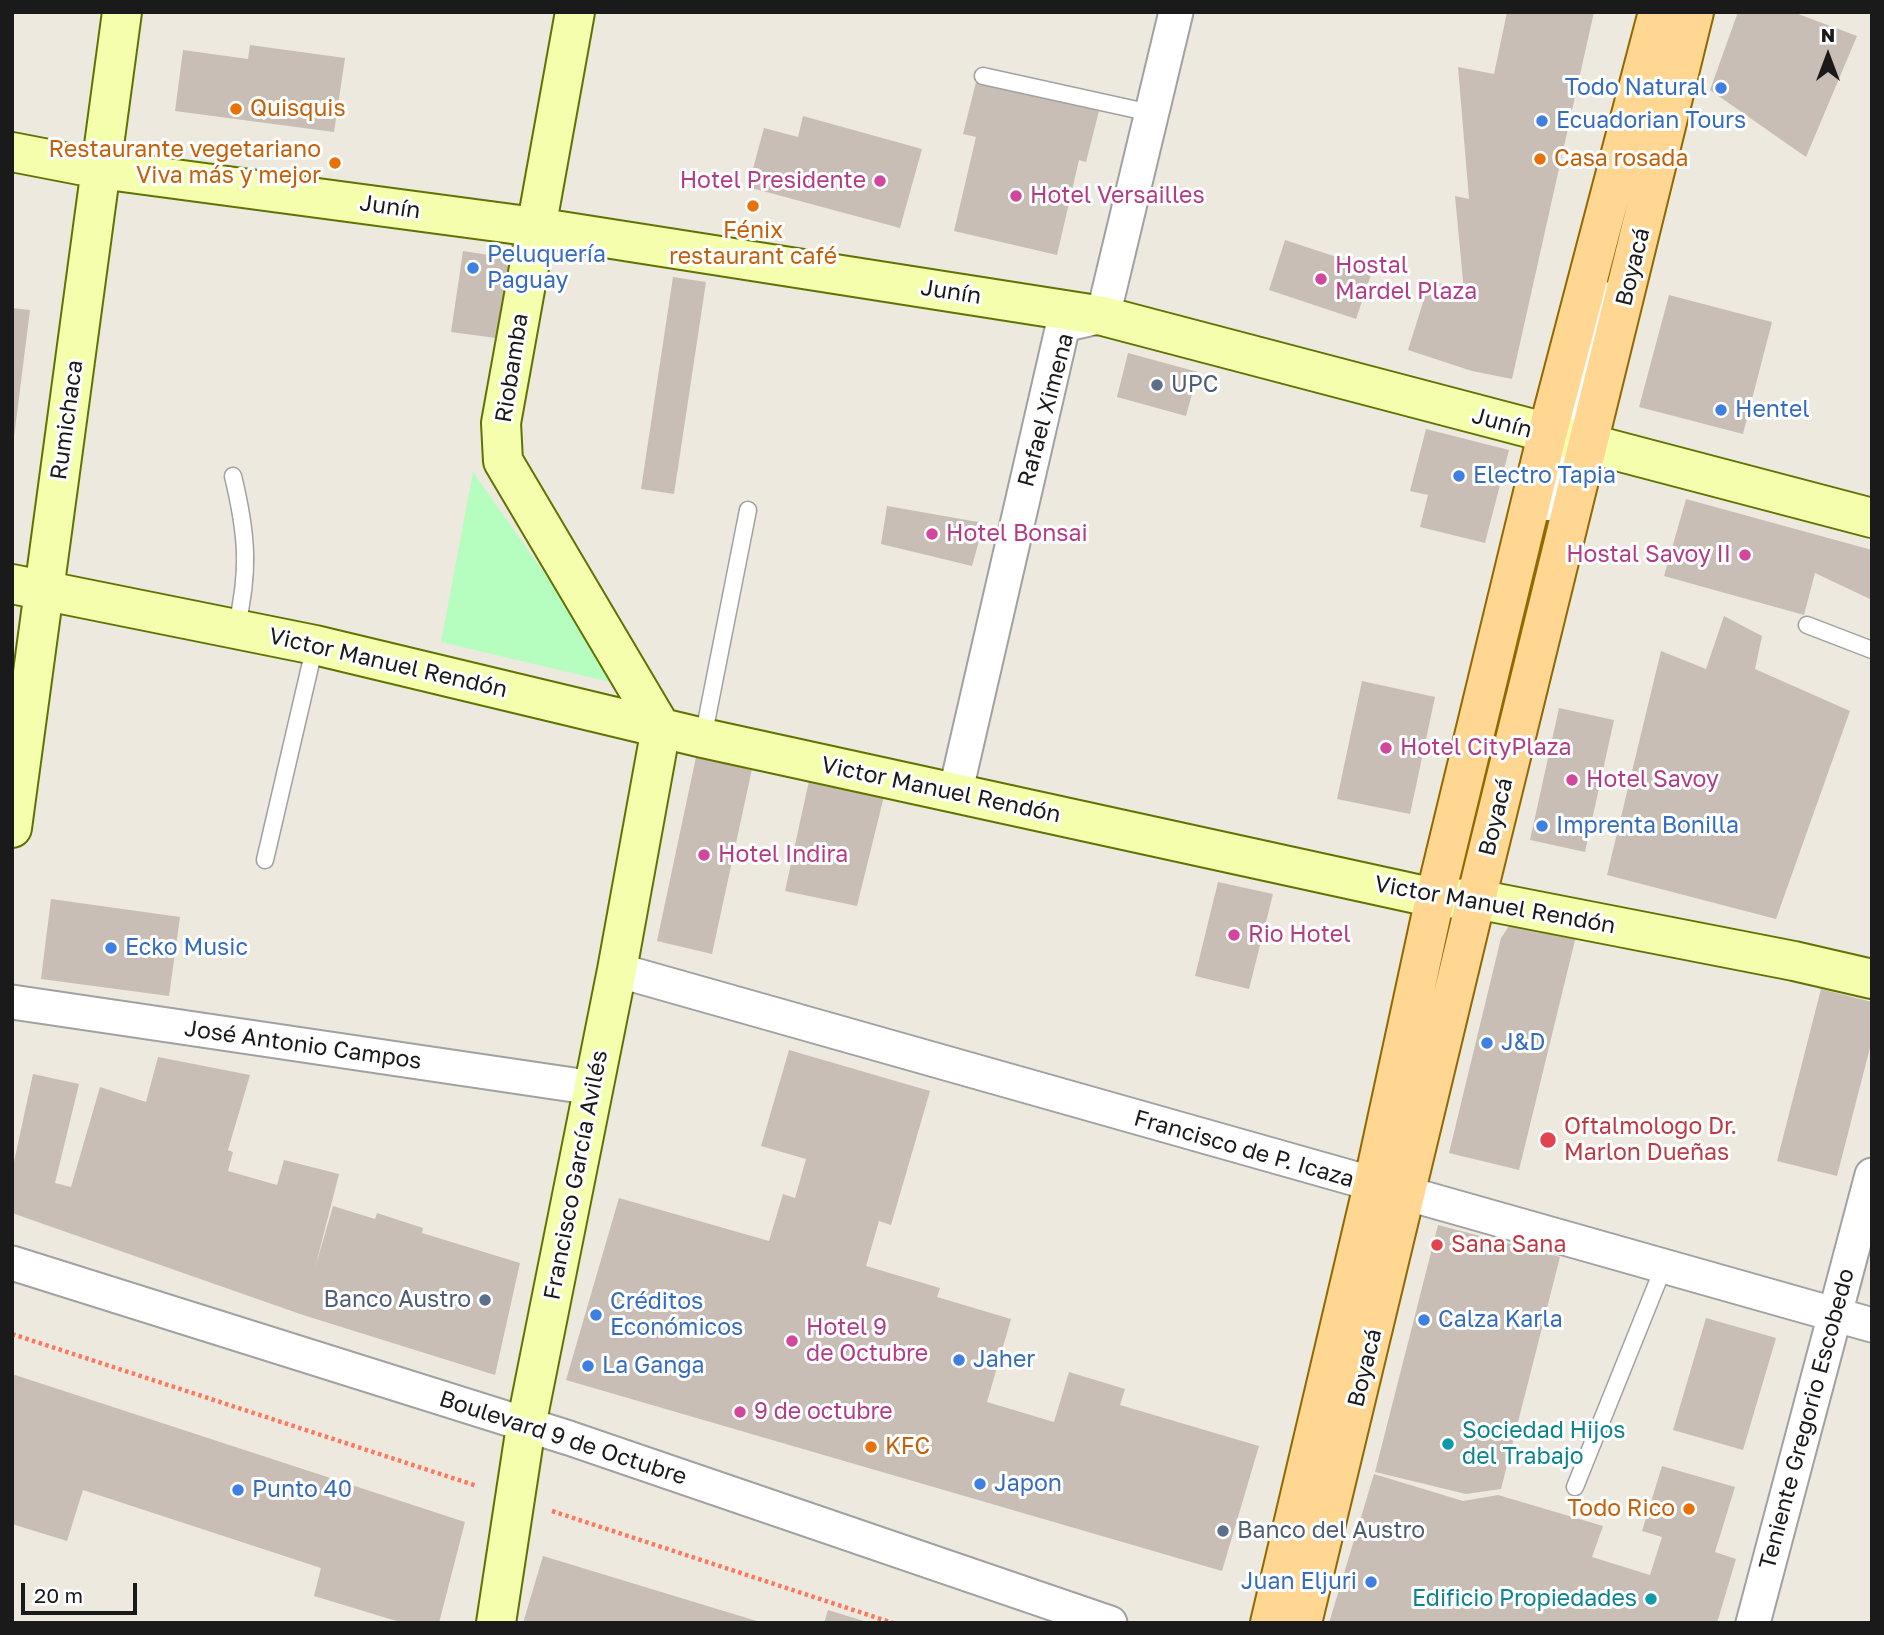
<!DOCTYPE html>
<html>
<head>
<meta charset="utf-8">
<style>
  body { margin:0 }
  #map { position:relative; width:1884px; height:1635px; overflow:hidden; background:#ede9df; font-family:"Golos Text",sans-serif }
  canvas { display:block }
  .frame { position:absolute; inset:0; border:14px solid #1a1a1a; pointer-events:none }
  .north { position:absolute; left:1793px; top:21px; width:70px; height:70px; -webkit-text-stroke:5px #fff; paint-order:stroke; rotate:0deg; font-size:19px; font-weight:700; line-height:28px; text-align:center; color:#1a1a1a }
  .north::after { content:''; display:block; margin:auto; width:24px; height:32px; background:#1a1a1a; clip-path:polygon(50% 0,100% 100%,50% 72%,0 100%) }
  .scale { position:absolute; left:21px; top:1583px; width:116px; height:32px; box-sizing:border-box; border:4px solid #1a1a1a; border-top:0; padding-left:9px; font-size:21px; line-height:24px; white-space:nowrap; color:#1a1a1a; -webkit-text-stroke:5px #fff; paint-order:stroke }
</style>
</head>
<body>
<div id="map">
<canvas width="1884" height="1635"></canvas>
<div class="frame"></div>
<div class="north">N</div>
<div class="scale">20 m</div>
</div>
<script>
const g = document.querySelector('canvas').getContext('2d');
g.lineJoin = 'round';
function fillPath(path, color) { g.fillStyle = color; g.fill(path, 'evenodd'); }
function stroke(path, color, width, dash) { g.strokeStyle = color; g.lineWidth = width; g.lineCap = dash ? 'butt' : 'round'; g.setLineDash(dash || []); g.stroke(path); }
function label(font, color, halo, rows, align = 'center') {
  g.font = font + ' "Golos Text",sans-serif'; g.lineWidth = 6; g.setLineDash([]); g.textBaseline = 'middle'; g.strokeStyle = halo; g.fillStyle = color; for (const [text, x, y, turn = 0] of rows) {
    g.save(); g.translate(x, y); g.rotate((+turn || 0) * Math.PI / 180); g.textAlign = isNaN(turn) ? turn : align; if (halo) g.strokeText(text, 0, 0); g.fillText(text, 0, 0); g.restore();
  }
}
fillPath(new Path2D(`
  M 473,472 L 623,685 L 441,642 Z`), '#b6fdc0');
fillPath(new Path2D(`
  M 1507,12 L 1594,12 L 1512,379 L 1472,371 L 1408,350 L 1430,280 L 1464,291 L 1455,196 L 1469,199 L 1458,67 L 1494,74 Z
  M 1738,12 L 1793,12 L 1857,36 L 1806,157 L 1710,90 Z
  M 250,45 L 345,58 L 334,132 L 175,111 L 183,50 L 248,59 Z
  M 976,82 L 1099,111 L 1086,162 L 1079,160 L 1057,255 L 954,231 L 976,137 L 963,134 Z
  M 803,116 L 922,149 L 900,228 L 748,187 L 764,128 L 798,137 Z
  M 1285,240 L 1373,269 L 1356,319 L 1269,290 Z
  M 463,251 L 515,259 L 503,339 L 451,332 Z
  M 673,277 L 706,282 L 674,494 L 641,489 Z
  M 1669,295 L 1772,322 L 1743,434 L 1639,407 Z
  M 12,308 L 30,310 L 14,437 L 12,437 Z
  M 1128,353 L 1198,372 L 1186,416 L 1117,397 Z
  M 1426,429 L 1509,450 L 1485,543 L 1420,527 L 1428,495 L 1410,491 Z
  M 1686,499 L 1872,550 L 1872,600 L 1815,573 L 1804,615 L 1664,576 Z
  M 887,506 L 984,523 L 972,566 L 881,544 Z
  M 1724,616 L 1762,636 L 1755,669 L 1850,711 L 1776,919 L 1607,875 L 1661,651 L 1706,669 Z
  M 1362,681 L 1435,697 L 1410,814 L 1337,799 Z
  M 1559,708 L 1614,720 L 1585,852 L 1530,840 Z
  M 696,757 L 752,769 L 712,954 L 657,941 Z
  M 810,776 L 885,792 L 857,906 L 785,891 Z
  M 1218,882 L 1273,894 L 1249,989 L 1195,976 Z
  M 51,899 L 180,917 L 169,996 L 41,979 Z
  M 1511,923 L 1577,932 L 1519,1170 L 1449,1153 L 1501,938 Z
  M 1821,989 L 1872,1002 L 1872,1040 L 1837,1176 L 1777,1161 Z
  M 789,1050 L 930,1091 L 891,1225 L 879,1221 L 866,1266 L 940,1288 L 937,1297 L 1011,1319 L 987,1402 L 1054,1422 L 1069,1372 L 1125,1389 L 1120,1405 L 1259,1446 L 1222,1571 L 566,1380 L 619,1198 L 769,1241 L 783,1194 L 795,1198 L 806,1159 L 761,1146 Z
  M 158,1057 L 250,1075 L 228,1150 L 233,1152 L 228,1171 L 277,1185 L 284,1160 L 339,1174 L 315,1268 L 333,1206 L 375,1219 L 377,1213 L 423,1228 L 422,1233 L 520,1263 L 495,1375 L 303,1315 L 12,1213 L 12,1171 L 33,1074 L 79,1084 L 55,1183 L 71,1187 L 100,1087 L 146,1102 Z
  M 1438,1225 L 1560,1257 L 1501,1489 L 1466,1494 L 1375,1472 Z
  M 1706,1318 L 1776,1338 L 1743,1450 L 1673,1430 Z
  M 12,1374 L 465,1522 L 439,1623 L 403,1623 L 314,1596 L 321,1568 L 83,1490 L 67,1541 L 12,1524 Z
  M 1662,1466 L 1735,1487 L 1715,1552 L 1736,1559 L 1717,1623 L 1329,1623 L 1374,1474 L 1463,1501 L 1498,1495 L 1603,1526 L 1592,1557 L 1650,1575 L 1662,1537 L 1642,1531 Z
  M 543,1556 L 760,1622 L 760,1623 L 523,1623 Z
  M 828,1610 L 867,1622 L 867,1623 L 824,1623 Z`), '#c9beb5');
const lane = new Path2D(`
  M 983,76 L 1151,113
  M 233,476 C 247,534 250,571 236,629
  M 1548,512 L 1605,290
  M 1807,625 L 1872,650
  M 703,738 L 748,510
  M 265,860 L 315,645
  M 1575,1487 L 1664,1266`);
const street = new Path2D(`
  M 955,794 L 1063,325 L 1103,316 L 1176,12
  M 617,970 L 1872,1325
  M 12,1002 L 594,1088
  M 12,1263 L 569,1438 L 1110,1623
  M 1753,1623 L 1872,1175`);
const secondary = new Path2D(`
  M 12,152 L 100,169 L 535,227 L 1103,316 L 1872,518
  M 12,584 L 315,645 L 703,738 L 1435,898 L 1476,899 L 1794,961 L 1872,979
  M 12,828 L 122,12
  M 496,1623 L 526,1426 L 617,970 L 661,728 L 503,461 L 501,423 L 575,12`);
const primary = new Path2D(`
  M 1270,1623 L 1373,1185 L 1435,898 L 1547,435 L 1658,12
  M 1302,1623 L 1476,899 L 1694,12`);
stroke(lane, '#a1a1a1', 19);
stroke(street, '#a1a1a1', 37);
stroke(secondary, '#607300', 42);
stroke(primary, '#916900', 42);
stroke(new Path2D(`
  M 12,1334 L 477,1486
  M 552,1511 L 893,1623`), '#ff785e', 4.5, [3.5, 3.5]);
stroke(lane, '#fff', 16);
stroke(street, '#fff', 33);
stroke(secondary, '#f5feac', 38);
stroke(primary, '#ffd692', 38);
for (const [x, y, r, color] of [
  [1721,88,7,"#3f7fe0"],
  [236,109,7,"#e8710a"],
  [1542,121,7,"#3f7fe0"],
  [1540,159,7,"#e8710a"],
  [335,163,7,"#e8710a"],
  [880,181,7,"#d1479c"],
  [1016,196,7,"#d1479c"],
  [753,206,7,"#e8710a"],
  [473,268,7,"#3f7fe0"],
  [1321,279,7,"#d1479c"],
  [1157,385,7,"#5c6f8a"],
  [1721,410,7,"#3f7fe0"],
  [1459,476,7,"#3f7fe0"],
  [932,534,7,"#d1479c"],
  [1745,555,7,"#d1479c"],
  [1386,748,7,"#d1479c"],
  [1572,780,7,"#d1479c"],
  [1542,826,7,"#3f7fe0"],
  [704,855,7,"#d1479c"],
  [1234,935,7,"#d1479c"],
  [111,948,7,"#3f7fe0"],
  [1487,1043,7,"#3f7fe0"],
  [1548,1140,9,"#e0444e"],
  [1437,1245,7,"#e0444e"],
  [485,1300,7,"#5c6f8a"],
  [596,1315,7,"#3f7fe0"],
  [1424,1320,7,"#3f7fe0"],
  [792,1341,7,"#d1479c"],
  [959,1360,7,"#3f7fe0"],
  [588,1366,7,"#3f7fe0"],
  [740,1412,7,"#d1479c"],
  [1448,1444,7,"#0f9aa8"],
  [871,1447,7,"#e8710a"],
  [980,1484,7,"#3f7fe0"],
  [238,1490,7,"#3f7fe0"],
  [1689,1509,7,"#e8710a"],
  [1223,1531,7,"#5c6f8a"],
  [1371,1582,7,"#3f7fe0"],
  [1651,1599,7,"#0f9aa8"]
]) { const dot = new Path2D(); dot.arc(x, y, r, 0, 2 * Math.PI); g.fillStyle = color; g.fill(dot); stroke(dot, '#fff', 2.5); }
label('23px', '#366cbe', '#fff', [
  ["Todo Natural",1707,88,"right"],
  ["Ecuadorian Tours",1556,121],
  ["Peluquería",487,255],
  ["Paguay",487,281],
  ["Hentel",1735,410],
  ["Electro Tapia",1473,476],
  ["Imprenta Bonilla",1556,826],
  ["Ecko Music",125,948],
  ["J&D",1501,1043],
  ["Créditos",610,1302],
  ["Económicos",610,1328],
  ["Calza Karla",1438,1320],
  ["Jaher",973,1360],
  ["La Ganga",602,1366],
  ["Japon",994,1484],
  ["Punto 40",252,1490],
  ["Juan Eljuri",1357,1582,"right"]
], 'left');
label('23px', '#c56008', '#fff', [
  ["Quisquis",250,109],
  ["Restaurante vegetariano",321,150,"right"],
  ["Viva más y mejor",321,176,"right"],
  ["Casa rosada",1554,159],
  ["Fénix",753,231,"center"],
  ["restaurant café",753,257,"center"],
  ["KFC",885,1447],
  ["Todo Rico",1675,1509,"right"]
], 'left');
label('23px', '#b23c85', '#fff', [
  ["Hotel Presidente",866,181,"right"],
  ["Hotel Versailles",1030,196],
  ["Hostal",1335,266],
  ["Mardel Plaza",1335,292],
  ["Hotel Bonsai",946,534],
  ["Hostal Savoy II",1731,555,"right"],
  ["Hotel CityPlaza",1400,748],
  ["Hotel Savoy",1586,780],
  ["Hotel Indira",718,855],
  ["Rio Hotel",1248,935],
  ["Hotel 9",806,1328],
  ["de Octubre",806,1354],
  ["9 de octubre",754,1412]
], 'left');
label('23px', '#1a1a1a', '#fff', [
  ["Junín",390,207,8],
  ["Boyacá",1633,267,-76],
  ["Junín",951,292,9],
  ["Riobamba",512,368,-81],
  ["Rafael Ximena",1046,410,-75],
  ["Rumichaca",67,420,-82],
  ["Junín",1502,423,15],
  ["Victor Manuel Rendón",388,663,13],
  ["Victor Manuel Rendón",941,790,12],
  ["Boyacá",1496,817,-76],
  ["Victor Manuel Rendón",1495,905,10],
  ["José Antonio Campos",303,1045,8],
  ["Francisco de P. Icaza",1244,1149,16],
  ["Francisco García Avilés",576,1175,-79],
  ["Boyacá",1365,1368,-76],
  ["Teniente Gregorio Escobedo",1807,1419,-75],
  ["Boulevard 9 de Octubre",563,1438,18]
]);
label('23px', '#4e5e75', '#fff', [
  ["UPC",1171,385],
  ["Banco Austro",471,1300,"right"],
  ["Banco del Austro",1237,1531]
], 'left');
label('23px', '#be3a42', '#fff', [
  ["Oftalmologo Dr.",1564,1127],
  ["Marlon Dueñas",1564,1153],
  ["Sana Sana",1451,1245]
], 'left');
label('23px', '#0d838f', '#fff', [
  ["Sociedad Hijos",1462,1431],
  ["del Trabajo",1462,1457],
  ["Edificio Propiedades",1637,1599,"right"]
], 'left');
</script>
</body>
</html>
